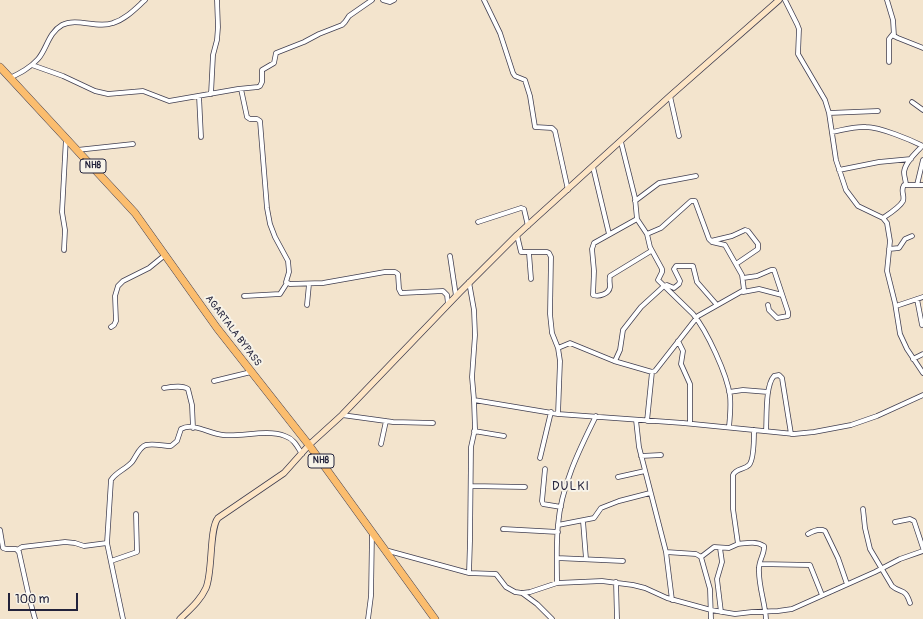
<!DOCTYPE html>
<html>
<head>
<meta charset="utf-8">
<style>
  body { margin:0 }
  #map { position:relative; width:923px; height:619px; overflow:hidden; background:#f3e4cd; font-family:Pangolin,sans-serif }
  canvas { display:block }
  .scale { position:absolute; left:8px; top:593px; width:70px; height:18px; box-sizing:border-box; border:2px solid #22223b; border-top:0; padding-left:5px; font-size:12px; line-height:14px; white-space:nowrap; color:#22223b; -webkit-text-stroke:3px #f7f3e8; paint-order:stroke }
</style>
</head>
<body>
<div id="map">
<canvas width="923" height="619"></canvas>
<div class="scale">100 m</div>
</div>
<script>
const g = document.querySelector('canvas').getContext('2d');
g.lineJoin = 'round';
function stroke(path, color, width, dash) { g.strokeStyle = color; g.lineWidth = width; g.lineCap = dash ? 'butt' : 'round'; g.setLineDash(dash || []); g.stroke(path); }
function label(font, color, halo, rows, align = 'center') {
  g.font = font + ' Pangolin,sans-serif'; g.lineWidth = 4; g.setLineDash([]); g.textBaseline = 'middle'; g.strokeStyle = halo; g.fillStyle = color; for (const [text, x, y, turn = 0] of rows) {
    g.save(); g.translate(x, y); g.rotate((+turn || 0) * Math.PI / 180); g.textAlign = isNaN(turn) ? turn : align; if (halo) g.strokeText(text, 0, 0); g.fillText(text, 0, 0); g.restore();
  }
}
const street = new Path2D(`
  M 383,0 L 390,2 L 394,0
  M 484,0 L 500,33 L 513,73 L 515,76 L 525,80 L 530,96 L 535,127 L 552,128 L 555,131 L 568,190
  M 785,0 L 797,24 L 799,29 L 798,54 L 825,100 L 829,113 L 836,160 L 846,190 L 858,206 L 883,218 L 887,223 L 890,241 L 887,271 L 895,303 L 900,334 L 907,349 L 923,373
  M 887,0 L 893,20 L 894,36 L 898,38 L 923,48
  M 889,62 L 889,39 L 893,34
  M 32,65 L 63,76 L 95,91 L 108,94 L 143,91 L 169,101 L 238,89 L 258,87 L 260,86 L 262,82 L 262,70 L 274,63 L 276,53 L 304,42 L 319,34 L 342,25 L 345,22 L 349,16 L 372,0
  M 10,78 C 20,73 30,68 38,59 C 47,49 48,33 62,25 C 77,17 97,29 113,23 C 126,19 136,8 145,0
  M 241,89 L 247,117 L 250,119 L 257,119 L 260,121 L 267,208 L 270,224 L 275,237 L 288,261 L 289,272 L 286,282 L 290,284 L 323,283 L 385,272 L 395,272 L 398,274 L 399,289 L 401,293 L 443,291 L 447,295 L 448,304
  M 211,94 L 213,55 L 217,40 L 218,27 L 217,0
  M 199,96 L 201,137
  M 670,96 L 679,136
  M 912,102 L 923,110
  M 829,113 L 878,111
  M 832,132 C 843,130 855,126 866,127 C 880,127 911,140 923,146
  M 621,142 L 635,198 L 637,219 L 647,234 L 650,247 L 662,269 L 662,272 L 658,280 L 693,314 C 707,331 727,374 730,396 C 731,406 730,417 729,427
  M 77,150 L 133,144
  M 593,167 L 609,234
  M 839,170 L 879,162 L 911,159
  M 906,185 C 906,181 904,177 904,172 C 905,162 916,153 922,146
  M 917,185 L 923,160
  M 635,201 L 659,183 L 696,176
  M 883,218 C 889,214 900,207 903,201 C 905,195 900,191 904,185 L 923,185
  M 637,219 L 594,243 L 592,249 L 594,271 L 593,295 C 599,297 609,294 610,287 C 610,283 609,280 610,276 L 651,251
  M 478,222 L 521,208 L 524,209 L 528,226
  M 517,235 L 521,252 L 547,252 L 549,253 L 551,257 L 550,314 L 552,333 L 558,348 L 560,361 L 558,414
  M 711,241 L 732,236 L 745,230 L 748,231 L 758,244 L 758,249 L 736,264
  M 889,249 L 899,248 L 905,239 L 912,236
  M 64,250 L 65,230 L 62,212 L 66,138
  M 529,253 L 531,279
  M 450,256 L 456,296
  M 743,278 L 757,276 L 771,270 L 774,270 L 788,312 L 788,316 L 777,318 L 769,310 L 768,305
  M 743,292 L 759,289 L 782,295
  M 244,296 L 280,294 L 287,283
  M 917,299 L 922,325
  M 307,305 L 309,284
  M 896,306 L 923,297
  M 111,327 L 114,325 L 116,321 L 115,296 L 118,286 L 123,281 L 149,268 L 165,255
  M 678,341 L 683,351 L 681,364 L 690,384 L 690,423
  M 558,348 L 570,343 L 614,361 L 652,372 L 655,371 L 698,316 L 744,290 L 742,275 L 725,245 L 712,242 L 709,239 L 695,201 L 691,201 L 661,228 L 647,234
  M 913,359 L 923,354
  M 615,361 L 620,350 L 623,330 L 641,307 L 664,286 L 667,285 L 674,288 L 679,284 L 680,281 L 674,269 L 676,266 L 693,266 L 697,282 L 717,305
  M 214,381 L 251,372
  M 164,388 C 172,387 182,385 188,389 L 192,405 L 193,428
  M 729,392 L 743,390 L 768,392
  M 474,400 L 558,414 L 683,423 L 794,434 L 814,432 L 851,425 L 877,416 L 923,395
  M 342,415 L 393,422 L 433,423
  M 636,420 L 639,447 L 666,552 L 672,600
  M 647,421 L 652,372
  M 474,431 L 504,436
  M 766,431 C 767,417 765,386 774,376 L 779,375 L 782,378 L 791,434
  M 381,444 L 386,421
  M 641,456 L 661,455
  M 540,458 L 551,412
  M 545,469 L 542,501 L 543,504 L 561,507
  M 618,477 L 645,471
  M 471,486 L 525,487
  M 863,509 L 865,528 L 870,549 L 892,586 C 901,594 905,587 910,603
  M 583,521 L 586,559
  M 895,522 L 910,519 L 914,521 L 923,548
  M 558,525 L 594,518 L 601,508 L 619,501 L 650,493
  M 503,529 L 558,532
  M 0,530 L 3,548 L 6,549 L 16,549 L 19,552 L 29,597 L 35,619
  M 808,534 C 813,531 819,528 825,531 L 838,558 L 847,584
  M 738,544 C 747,543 756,541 764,546 C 765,553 759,560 759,568 C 758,585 765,602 766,619
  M 720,548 L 722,562 L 717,579 L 721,612
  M 17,550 L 22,547 L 65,542 L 75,543 L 84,546 L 107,543
  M 385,550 L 469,573 L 496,574 L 506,587 L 515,592 L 522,593 L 530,592 L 557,583 L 602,581 L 633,585 L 645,588 L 667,598 L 711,610 L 735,614 L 752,612 L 778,611 L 792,609 L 875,572 L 900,559 L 923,551
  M 666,552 L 696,554 L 701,557 L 710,589 L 711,619
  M 701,557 L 714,547 L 729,548 L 738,544 L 733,509 L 733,475 C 736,468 744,470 749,465 C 754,460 754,438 754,430
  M 557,558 L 623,561
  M 111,561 L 137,552 L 136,514
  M 760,564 L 810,565 L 822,595
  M 469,573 L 470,541 L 471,447 L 475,429 L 474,400 L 472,377 L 475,335 L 474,310 L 469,282
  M 616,582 L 617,619
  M 557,583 C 557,564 556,544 558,525 C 561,487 579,450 596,416
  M 522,593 L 537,604 L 552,619
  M 123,619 L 107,543 L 111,480 C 116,472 126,469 132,462 C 136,457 139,447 146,445 C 154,443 163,446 171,446 L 177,441 L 181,429 C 194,422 209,434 223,435 C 243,437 266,429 285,436 C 294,439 297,446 302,454
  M 368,619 L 371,596 L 372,533`);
const secondary = new Path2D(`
  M 180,619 C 190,609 200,601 206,588 C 213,571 209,529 218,518 L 284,473 L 309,445 L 342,415 L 460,292 L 517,235 L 670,96 L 779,0`);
const highway = new Path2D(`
  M 0,67 L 135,213 L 217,328 L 309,445 L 435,619`);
stroke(street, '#413f51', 5.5);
stroke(secondary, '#413f51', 7);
stroke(highway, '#413f51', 8);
stroke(street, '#fff', 4);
stroke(secondary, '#fde5c5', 5.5);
stroke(highway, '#fbbd6e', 7);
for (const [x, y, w] of [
  [93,166,26],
  [321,461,26]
]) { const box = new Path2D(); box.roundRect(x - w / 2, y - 7, w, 14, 3); g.fillStyle = '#f7f3e8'; g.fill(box); stroke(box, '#22223b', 1); }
label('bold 9px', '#22223b', null, [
  ["NH8",93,166],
  ["NH8",321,461]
]);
label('10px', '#22223b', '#f7f3e8', [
  ["AGARTALA BYPASS",233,331,53]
]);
g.letterSpacing = '1px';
label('12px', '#22223b', '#f7f3e8', [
  ["DULKI",571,487]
]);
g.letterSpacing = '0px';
</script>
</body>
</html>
